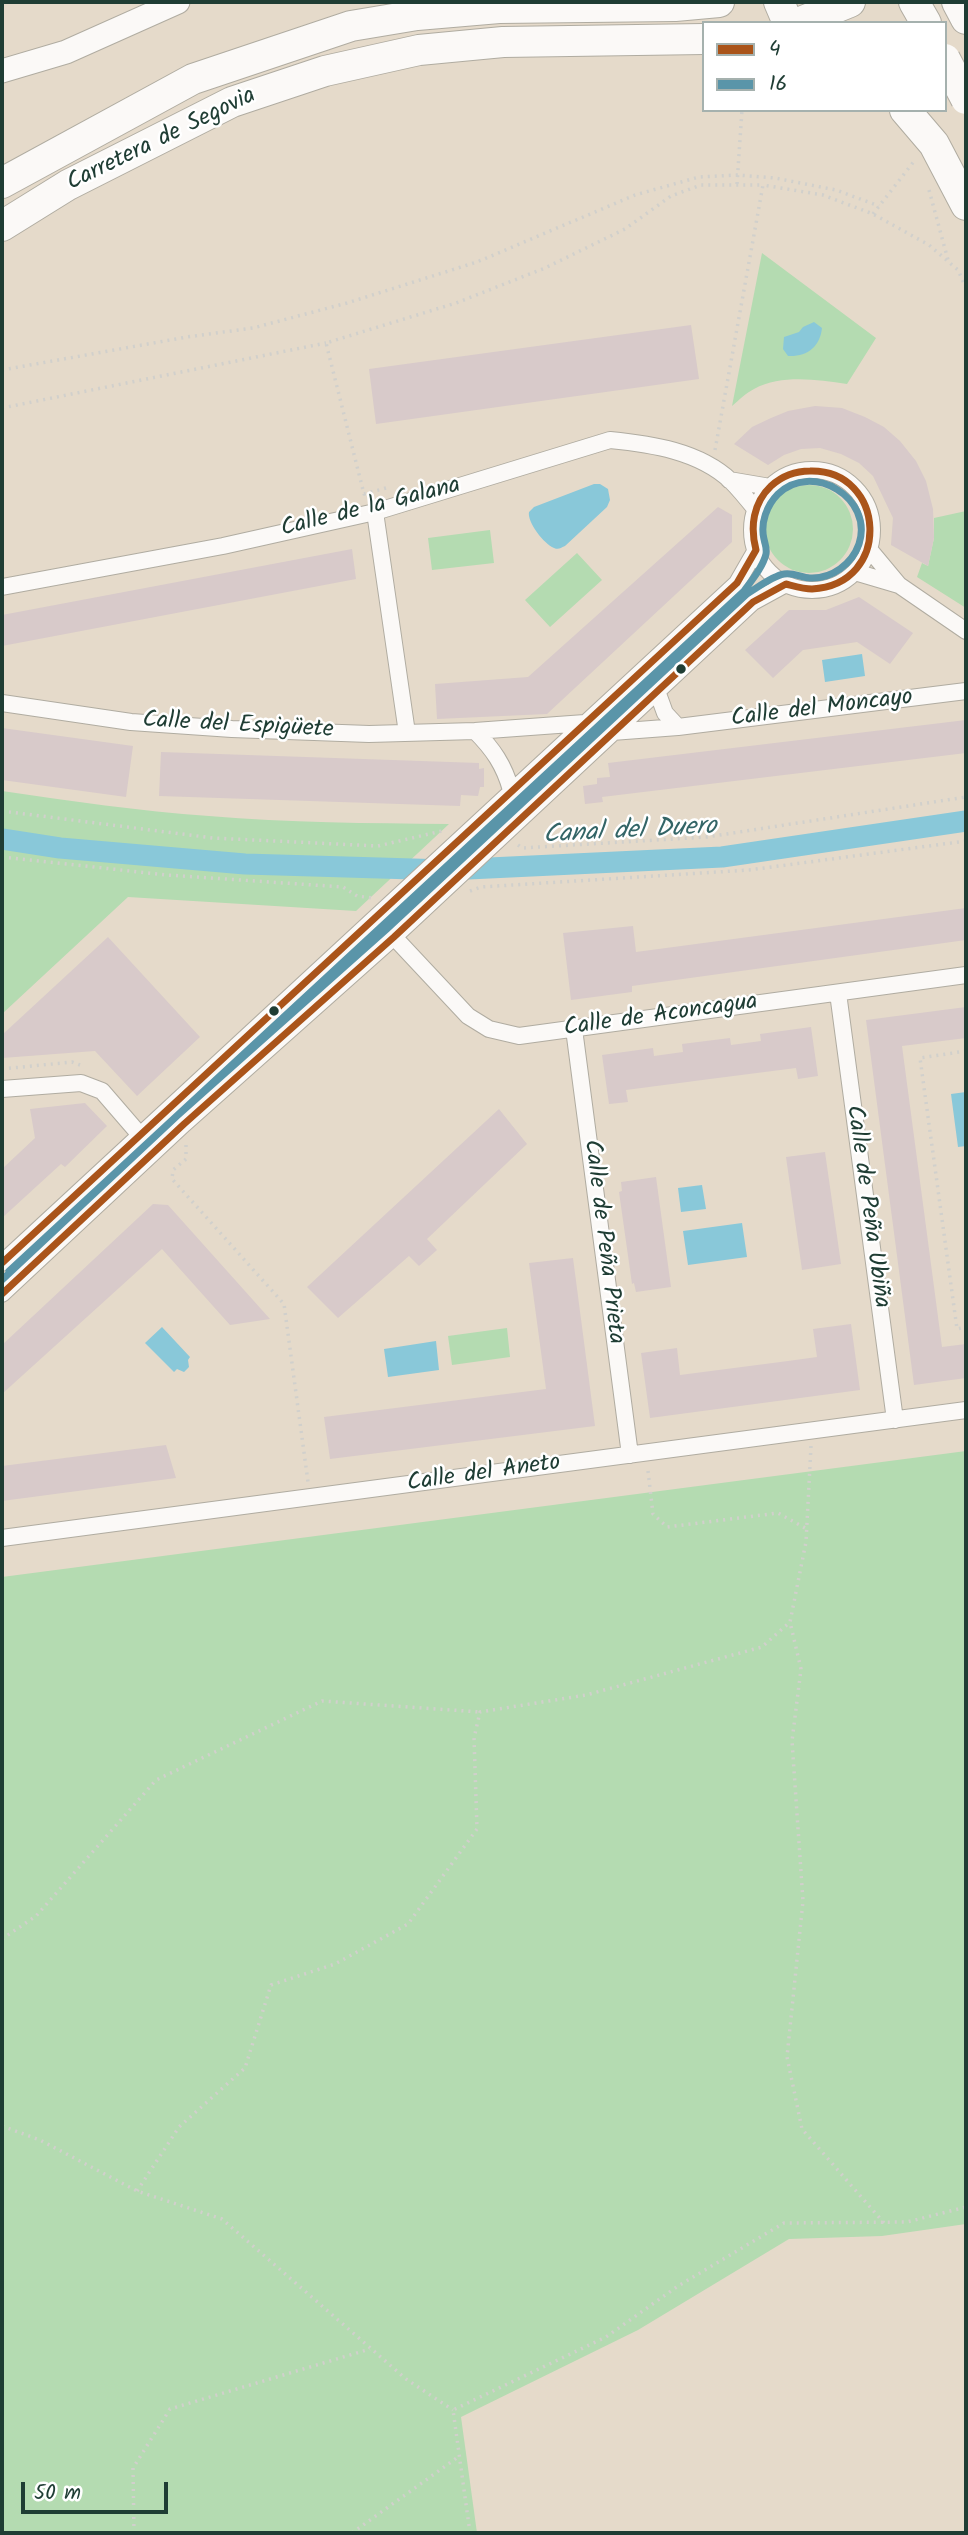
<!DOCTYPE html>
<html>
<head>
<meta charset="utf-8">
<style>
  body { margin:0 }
  #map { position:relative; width:968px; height:2535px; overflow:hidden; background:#e5daca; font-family:Kalam,sans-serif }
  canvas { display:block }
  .frame { position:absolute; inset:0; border:4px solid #1f3d34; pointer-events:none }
  .legend { position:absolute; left:702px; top:21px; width:245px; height:91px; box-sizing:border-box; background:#fff; border:2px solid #a5b1ae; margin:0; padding:9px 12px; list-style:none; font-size:21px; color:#1f3d34 }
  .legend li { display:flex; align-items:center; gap:14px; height:35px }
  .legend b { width:35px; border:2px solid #a5b1ae }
  .scale { position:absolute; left:21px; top:2482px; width:147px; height:32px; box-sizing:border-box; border:4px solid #1f3d34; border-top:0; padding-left:9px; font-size:21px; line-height:24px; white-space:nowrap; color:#1f3d34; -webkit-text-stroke:5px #fff; paint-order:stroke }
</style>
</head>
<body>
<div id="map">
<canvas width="968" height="2535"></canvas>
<div class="frame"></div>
<ul class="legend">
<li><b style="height:9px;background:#aa541a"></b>4</li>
<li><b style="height:9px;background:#5a95a9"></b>16</li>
</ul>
<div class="scale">50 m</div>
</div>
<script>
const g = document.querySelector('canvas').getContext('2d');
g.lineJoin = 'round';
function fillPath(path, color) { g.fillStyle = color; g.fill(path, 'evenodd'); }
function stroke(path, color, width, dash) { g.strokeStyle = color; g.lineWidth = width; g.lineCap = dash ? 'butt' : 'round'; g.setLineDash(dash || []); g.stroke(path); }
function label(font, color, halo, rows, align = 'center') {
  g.font = font + ' Kalam,sans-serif'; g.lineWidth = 5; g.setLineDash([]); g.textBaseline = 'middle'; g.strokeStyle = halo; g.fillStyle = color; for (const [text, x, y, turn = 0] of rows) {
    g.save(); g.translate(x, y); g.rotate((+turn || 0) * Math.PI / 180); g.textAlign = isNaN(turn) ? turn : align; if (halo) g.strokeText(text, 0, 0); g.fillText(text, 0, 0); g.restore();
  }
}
fillPath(new Path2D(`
  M 762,253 L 876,338 L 847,384 C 817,380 783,374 754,389 C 746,393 739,400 732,406 Z
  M765 529a44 44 0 1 1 88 0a44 44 0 1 1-88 0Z
  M 966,511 L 966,608 L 917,577 L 922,563 L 928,566 L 934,538 L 934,518 Z
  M 490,530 L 494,563 L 432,570 L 428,538 Z
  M 577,553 L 602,580 L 550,627 L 525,600 Z
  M 2,791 C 71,801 139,811 209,816 C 288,823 369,823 449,824 L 356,911 L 128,897 L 2,1014 Z
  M 507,1328 L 510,1357 L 452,1365 L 448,1336 Z
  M 966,1451 L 966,2224 L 882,2236 L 789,2239 L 638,2330 L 461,2417 L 477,2533 L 2,2533 L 2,1577 Z`), '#b4dbb1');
fillPath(new Path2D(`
  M 814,322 L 822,328 C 820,347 807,357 788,356 L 783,349 L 784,337 L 799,332 L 803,327 Z
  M 594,484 L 600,484 L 608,489 L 610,500 L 607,507 L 565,546 C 560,548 559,550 554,548 C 544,544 527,522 529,512 L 534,507 Z
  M 862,654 L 865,676 L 825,682 L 822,660 Z
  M 966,1092 L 966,1146 L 958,1147 L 951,1094 Z
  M 702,1185 L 706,1209 L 681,1212 L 678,1188 Z
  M 742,1223 L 747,1257 L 688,1265 L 683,1231 Z
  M 162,1327 L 190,1357 L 188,1360 L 189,1367 L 184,1372 L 177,1369 L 174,1372 L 145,1343 Z
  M 436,1341 L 439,1370 L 388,1377 L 384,1349 Z`), '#89c8d9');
stroke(new Path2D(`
  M 2,839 L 60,848 L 245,864 L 447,870 L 722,857 L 966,821`), '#89c8d9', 21);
fillPath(new Path2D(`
  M 691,325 L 699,379 L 376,424 L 369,369 Z
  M 815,406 L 842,408 L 865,417 L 884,427 L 900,441 L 916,461 L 926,481 L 933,509 L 934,538 L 928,566 L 891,545 L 893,518 L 873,476 L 859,463 L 841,454 L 820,448 L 801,449 L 784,455 L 768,465 L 734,444 L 752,427 L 771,418 L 788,411 Z
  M 718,507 L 732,515 L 732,542 L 547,714 L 437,719 L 435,684 L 528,677 Z
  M 352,549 L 356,579 L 2,646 L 2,615 Z
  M 859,597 L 913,633 L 890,664 L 857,642 L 803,650 L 773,678 L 745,650 L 789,610 L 826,610 Z
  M 966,720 L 966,753 L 602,797 L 603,802 L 585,804 L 583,786 L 597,784 L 597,778 L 610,777 L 608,763 Z
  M 2,728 L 133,746 L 126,797 L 2,780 Z
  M 161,752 L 479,763 L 479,769 L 484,768 L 484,787 L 480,787 L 478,796 L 461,795 L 460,806 L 159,796 Z
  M 966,908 L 966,940 L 632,986 L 632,992 L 571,1000 L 563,933 L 633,926 L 636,952 Z
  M 108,937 L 200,1037 L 137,1096 L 95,1051 L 2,1058 L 2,1035 Z
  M 966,1007 L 966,1038 L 902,1046 L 942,1347 L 966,1344 L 966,1378 L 914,1385 L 866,1020 Z
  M 811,1027 L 818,1076 L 798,1079 L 796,1068 L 710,1079 L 626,1090 L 628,1102 L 609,1104 L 602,1055 L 653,1048 L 654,1056 L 683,1052 L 682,1044 L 730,1038 L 731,1045 L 761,1041 L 760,1034 Z
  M 85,1103 L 107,1126 L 65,1167 L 61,1164 L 2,1218 L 2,1169 L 35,1138 L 30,1109 Z
  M 499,1109 L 527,1144 L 427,1239 L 437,1250 L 419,1266 L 409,1256 L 338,1318 L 307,1287 Z
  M 825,1152 L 841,1264 L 802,1270 L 786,1157 Z
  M 656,1177 L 671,1287 L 636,1292 L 634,1283 L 632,1284 L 619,1192 L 622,1191 L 621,1182 Z
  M 153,1204 L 168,1205 L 270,1319 L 230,1325 L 162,1249 L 2,1394 L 2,1345 Z
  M 573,1258 L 595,1426 L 330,1459 L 324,1417 L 546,1389 L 529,1263 Z
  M 851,1324 L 860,1390 L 650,1418 L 641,1353 L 677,1348 L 680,1375 L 788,1361 L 817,1357 L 813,1329 Z
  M 166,1445 L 176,1478 L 2,1501 L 2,1466 Z`), '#d8caca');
const street = new Path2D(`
  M752 530a60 60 0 1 1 120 0a60 60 0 1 1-120 0Z
  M 729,480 L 770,487
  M 375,512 L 407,733
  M 869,549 L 899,585 L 966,631
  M 855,572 L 899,585
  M 2,587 L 223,546 L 375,512 L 610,440 C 651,444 699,451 731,481 C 740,490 748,500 756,510
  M 657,691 L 665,713 L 678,727
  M 2,703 L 131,722 L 232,729 L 369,734 L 475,731 L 585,723
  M 475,731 C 493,749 504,765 511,790
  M 612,732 L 678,727 L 966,691
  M 394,937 L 468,1016 L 489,1029 L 519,1036 L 966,975
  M 838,993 L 895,1420
  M 574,1029 L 630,1455
  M 2,1089 L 81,1083 L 102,1091 L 140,1135
  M 2,1263 L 737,583 L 756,550
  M 2,1294 L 184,1124 L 394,937 L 753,602 L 786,584
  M 2,1538 L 966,1410`);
const secondary = new Path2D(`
  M 2,71 L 66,52 L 178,2`);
const highway = new Path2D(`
  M 779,2 L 788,23
  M 914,2 L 926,23
  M 957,2 L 966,19
  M 798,23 L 850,2
  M 905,110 L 934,144 L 966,205
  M 2,183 L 193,79 L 351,26 L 417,15 L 499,8 L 675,6 L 719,2
  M 2,226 L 68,185 L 232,102 L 325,71 L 419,50 L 503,42 L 704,39`);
stroke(street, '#b0aca1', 18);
stroke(secondary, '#b0aca1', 25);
stroke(highway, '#b0aca1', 32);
stroke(new Path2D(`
  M 737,184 L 742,110
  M 929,190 L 948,260
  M 873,214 L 915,160
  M 2,370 L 187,337 L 253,328 L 347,303 L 477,262 L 635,195 L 699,177 L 737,175 L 775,178 L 836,190 L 879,206
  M 2,408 L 326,343
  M 715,450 L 763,185 L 823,195 L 873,214 L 929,245 L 958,270 L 966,288
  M 386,488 L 364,494 L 326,343 L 456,303 L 545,268 L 625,229 L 671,196 L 701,185 L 763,185
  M 2,811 L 213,838 L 378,846 L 446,830
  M 518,845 L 522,848 L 707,837 L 966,797
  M 2,857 L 167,875 L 343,887 L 357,896 L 373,898
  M 470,891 L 481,887 L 749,870 L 966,841
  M 966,1051 L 920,1058 L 957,1329 L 966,1327
  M 2,1069 L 72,1062 L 80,1065
  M 186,1145 L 186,1159 L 173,1170 L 172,1179 L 284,1304 L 308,1482
  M 811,1446 L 806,1542 L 790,1622 L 801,1669 L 792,1741 L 803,1901 L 787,2057 L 802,2129 L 884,2223
  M 648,1471 L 653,1514 L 667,1527 L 778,1513 L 807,1529
  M 2,1939 L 36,1916 L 156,1780 L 322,1701 L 480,1712
  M 2,2126 L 40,2140 L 137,2191 L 222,2219 L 406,2379 L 453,2410
  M 137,2191 L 179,2127 L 245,2068 L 271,1985 L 335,1964 L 408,1924 L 477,1829 L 474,1738 L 480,1712 L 586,1695 L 762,1647 L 790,1622
  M 134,2533 L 133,2468 L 170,2409 L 370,2349
  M 352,2533 L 458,2457
  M 470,2533 L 453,2410 L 606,2337 L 678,2286 L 784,2223 L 907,2222 L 966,2207`), '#d1d0cc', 3.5, [2, 5]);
stroke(street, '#fbf9f7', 16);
stroke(secondary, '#fbf9f7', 23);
stroke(highway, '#fbf9f7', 30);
const highwayBridge = new Path2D(`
  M 945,59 L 966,99`);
stroke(highwayBridge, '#b0aca1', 32, []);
stroke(highwayBridge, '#fbf9f7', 30);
stroke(new Path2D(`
  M 2,1263 L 737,583 L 756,550 C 750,527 753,503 771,486 C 782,476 796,471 810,471 C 886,469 893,585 812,589 C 804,589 794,586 786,584 L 753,602 L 394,937 L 184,1124 L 2,1294`), '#aa541a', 7);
stroke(new Path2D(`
  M 2,1280 L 177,1116 L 387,929 L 747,594 C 757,588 772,576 784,574 C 793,572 802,578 810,578 C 832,579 852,564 859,544 C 874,498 812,461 778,494 C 767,505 760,523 764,539 C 765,544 767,548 766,554 C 763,567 752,580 744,591 L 9,1271`), '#5a95a9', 7);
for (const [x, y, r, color] of [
  [681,669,6,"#1f3d34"],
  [274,1011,6,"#1f3d34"]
]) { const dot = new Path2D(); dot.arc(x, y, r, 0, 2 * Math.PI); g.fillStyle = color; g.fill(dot); stroke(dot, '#fff', 2.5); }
label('24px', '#1f3d34', '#fff', [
  ["Carretera de Segovia",162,141,-26],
  ["Calle de la Galana",371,509,-14],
  ["Calle del Moncayo",822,710,-7],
  ["Calle del Espigüete",238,727,3],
  ["Calle de Aconcagua",661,1017,-8],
  ["Calle de Peña Ubiña",866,1207,82],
  ["Calle de Peña Prieta",602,1242,83],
  ["Calle del Aneto",484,1475,-8]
]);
label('italic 26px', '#336567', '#fff', [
  ["Canal del Duero",630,833,-3]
]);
</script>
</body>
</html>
